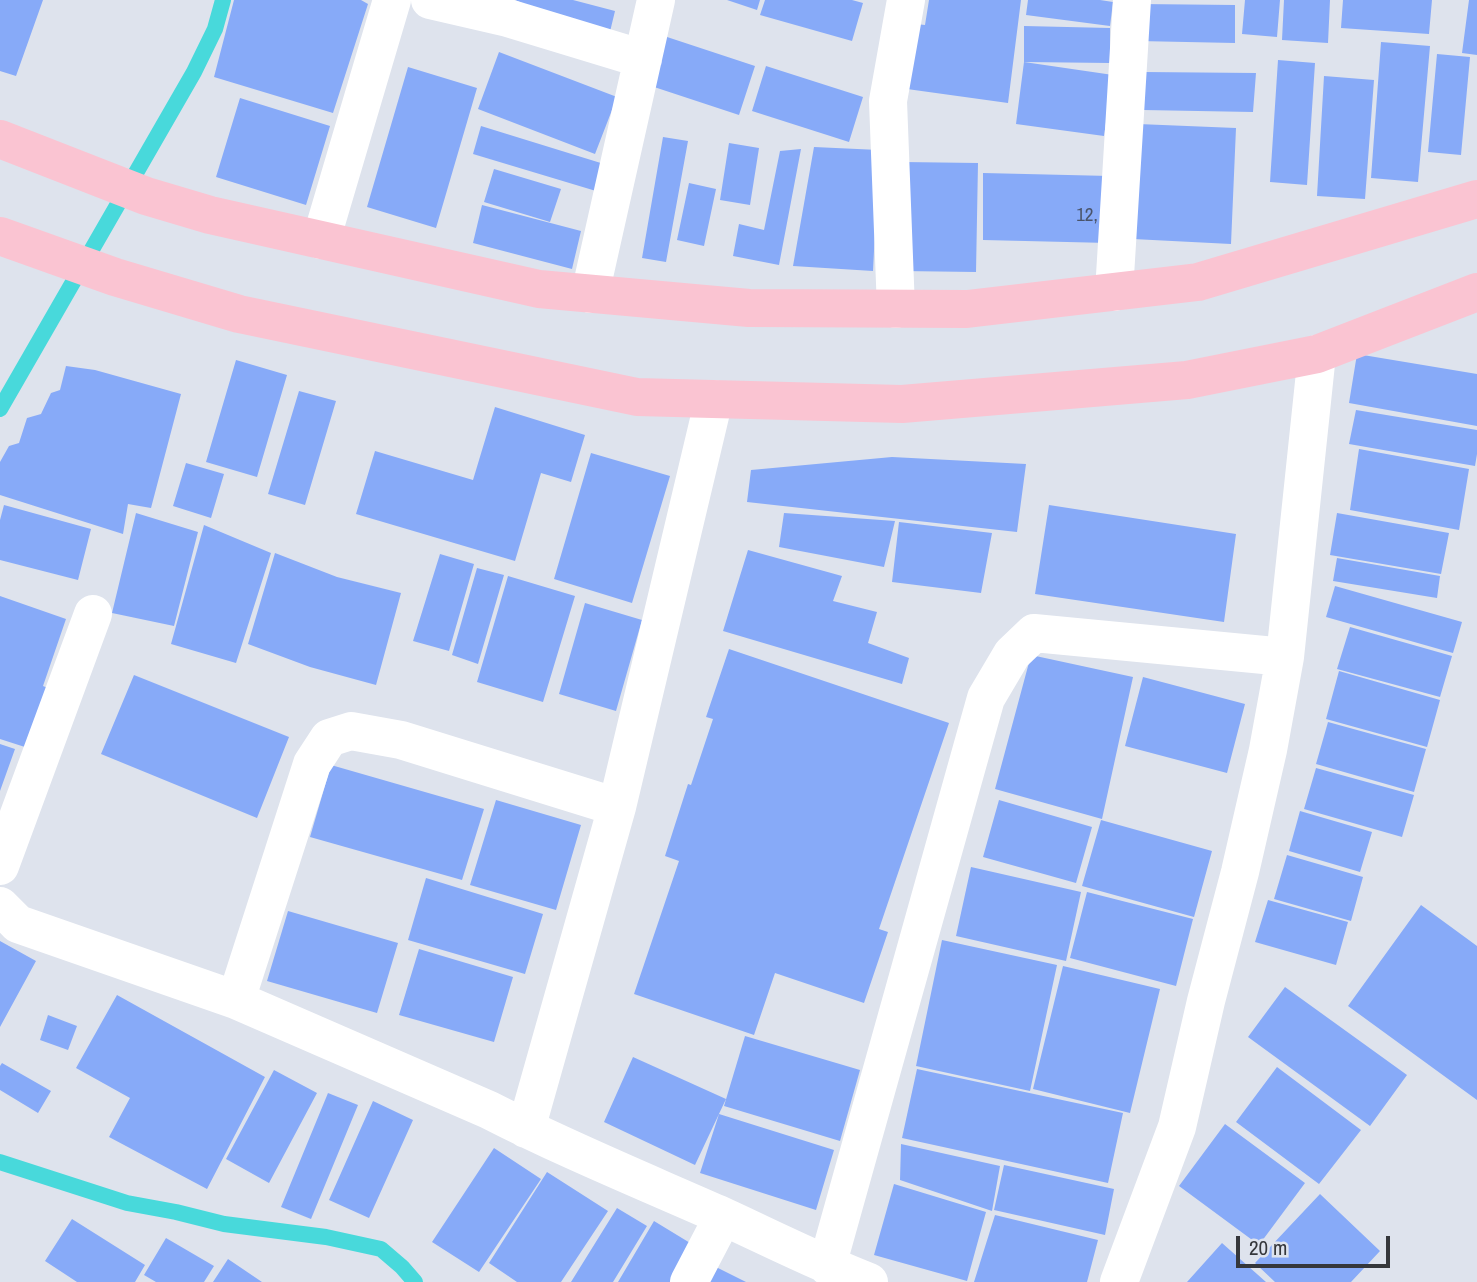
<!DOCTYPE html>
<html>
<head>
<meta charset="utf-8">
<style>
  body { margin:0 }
  #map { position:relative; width:1477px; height:1282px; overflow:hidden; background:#dee3ed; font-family:"Archivo Narrow",sans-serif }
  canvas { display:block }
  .scale { position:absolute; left:1236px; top:1236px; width:154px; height:32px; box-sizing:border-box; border:4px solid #35373b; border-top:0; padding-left:9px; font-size:21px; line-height:24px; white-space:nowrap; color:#35373b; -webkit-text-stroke:5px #dee3ed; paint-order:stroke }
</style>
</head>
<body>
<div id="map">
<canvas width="1477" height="1282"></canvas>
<div class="scale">20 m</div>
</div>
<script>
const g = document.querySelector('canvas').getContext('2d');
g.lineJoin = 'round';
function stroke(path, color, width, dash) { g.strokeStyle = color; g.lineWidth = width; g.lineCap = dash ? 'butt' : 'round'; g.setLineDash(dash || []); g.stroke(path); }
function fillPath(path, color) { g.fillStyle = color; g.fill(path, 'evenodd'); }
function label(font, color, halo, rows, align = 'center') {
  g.font = font + ' "Archivo Narrow",sans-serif'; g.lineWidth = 6; g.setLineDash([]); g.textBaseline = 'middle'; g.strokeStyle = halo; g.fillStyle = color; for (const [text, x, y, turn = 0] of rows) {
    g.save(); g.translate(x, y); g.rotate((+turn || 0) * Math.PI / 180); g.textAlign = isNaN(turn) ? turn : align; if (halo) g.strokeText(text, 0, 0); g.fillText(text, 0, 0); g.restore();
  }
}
stroke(new Path2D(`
  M 0,409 L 194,72 L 215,29 L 223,0
  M 0,1162 L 127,1203 L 176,1212 L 224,1224 L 326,1237 L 381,1249 L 402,1267 L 415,1282`), '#48d9db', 16);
fillPath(new Path2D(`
  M 0,0 L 43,0 L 16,76 L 0,71 Z
  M 234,0 L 361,0 L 368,4 L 333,113 L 214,77 Z
  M 515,0 L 573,0 L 615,11 L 608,40 Z
  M 727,0 L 760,0 L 757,10 Z
  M 765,0 L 852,0 L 863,3 L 852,41 L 760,15 Z
  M 929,0 L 1021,0 L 1008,103 L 907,89 L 916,24 L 925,25 Z
  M 1028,0 L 1100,0 L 1113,2 L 1110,26 L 1026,15 Z
  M 1245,0 L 1280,0 L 1277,37 L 1242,34 Z
  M 1284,0 L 1330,0 L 1328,43 L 1282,40 Z
  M 1343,0 L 1432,0 L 1429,34 L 1341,28 Z
  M 1469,0 L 1477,0 L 1477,55 L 1462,53 Z
  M 1139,4 L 1235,5 L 1235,43 L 1138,41 Z
  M 1024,26 L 1110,28 L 1110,63 L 1024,62 Z
  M 661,35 L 755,66 L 739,115 L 645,84 Z
  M 1381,42 L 1430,46 L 1418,182 L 1371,178 Z
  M 499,52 L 617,97 L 595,154 L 478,109 Z
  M 1437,54 L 1470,57 L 1461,155 L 1428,152 Z
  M 1278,60 L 1315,63 L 1307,185 L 1270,182 Z
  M 1024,62 L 1113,75 L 1104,136 L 1016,124 Z
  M 766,66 L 863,97 L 849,142 L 752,111 Z
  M 408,67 L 477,88 L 436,228 L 367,207 Z
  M 1144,72 L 1256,73 L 1253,112 L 1143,110 Z
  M 1324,76 L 1374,80 L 1365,199 L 1317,196 Z
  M 240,98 L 330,126 L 306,205 L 216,177 Z
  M 1138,124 L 1236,128 L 1231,244 L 1133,239 Z
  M 481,126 L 604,164 L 596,191 L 473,154 Z
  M 663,137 L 688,141 L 666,262 L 642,258 Z
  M 729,143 L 759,148 L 750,205 L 720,200 Z
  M 814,147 L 879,150 L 873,271 L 793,266 Z
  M 801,149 L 779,265 L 733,256 L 739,224 L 764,230 L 780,151 Z
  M 903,162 L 978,163 L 976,272 L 901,271 Z
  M 494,169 L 561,189 L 550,222 L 484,202 Z
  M 983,173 L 1110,176 L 1109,243 L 983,240 Z
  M 689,183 L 716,189 L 704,246 L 677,240 Z
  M 482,205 L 581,231 L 572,269 L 473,243 Z
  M 1357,354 L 1477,374 L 1477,426 L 1349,403 Z
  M 236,360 L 287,375 L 257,477 L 206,462 Z
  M 66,366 L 95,370 L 181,394 L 151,508 L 128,504 L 123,534 L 0,495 L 0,462 L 9,446 L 19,443 L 27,418 L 41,414 L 51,393 L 60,390 Z
  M 299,391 L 336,401 L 305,505 L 268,494 Z
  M 495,407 L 585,435 L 571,482 L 541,473 L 515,561 L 356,514 L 375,451 L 473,480 Z
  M 1356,410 L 1477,430 L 1477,454 L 1475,466 L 1349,444 Z
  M 1359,449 L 1469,469 L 1459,530 L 1350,510 Z
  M 591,453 L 670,476 L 632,603 L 554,579 Z
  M 892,457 L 1026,464 L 1017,532 L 747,502 L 751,470 Z
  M 186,463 L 224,474 L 211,518 L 173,506 Z
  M 4,505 L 91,529 L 78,580 L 0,560 L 0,520 Z
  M 1049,505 L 1236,534 L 1224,622 L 1035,594 Z
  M 136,513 L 198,532 L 174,626 L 112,613 Z
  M 784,513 L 895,521 L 884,567 L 779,547 Z
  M 1337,513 L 1449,533 L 1441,574 L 1330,555 Z
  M 899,522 L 992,533 L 981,593 L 892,582 Z
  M 204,525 L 271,553 L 236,663 L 171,644 Z
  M 748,550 L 842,576 L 833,601 L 877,612 L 868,643 L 909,658 L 902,684 L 723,631 Z
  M 275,553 L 337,577 L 401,593 L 376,685 L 310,667 L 248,644 Z
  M 440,554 L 474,564 L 449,651 L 413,641 Z
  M 1337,558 L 1440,576 L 1437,598 L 1333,581 Z
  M 477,568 L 504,575 L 478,664 L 452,655 Z
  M 508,576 L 575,596 L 543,702 L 477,682 Z
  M 1335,586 L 1462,622 L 1453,653 L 1326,617 Z
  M 0,596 L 66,619 L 43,686 L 48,688 L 28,748 L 0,739 Z
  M 585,603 L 642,620 L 616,711 L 559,694 Z
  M 1350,627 L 1452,656 L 1440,697 L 1337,669 Z
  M 729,649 L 949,723 L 879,929 L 888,932 L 864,1003 L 775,973 L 754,1035 L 634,994 L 679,861 L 665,856 L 688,784 L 691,785 L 713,719 L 706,717 Z
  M 1031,655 L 1133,677 L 1102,819 L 995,789 Z
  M 1339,671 L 1440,700 L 1427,747 L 1326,719 Z
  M 134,675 L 289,737 L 257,818 L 101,754 Z
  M 1143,677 L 1245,704 L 1227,773 L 1125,746 Z
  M 1328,722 L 1426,749 L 1414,792 L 1316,764 Z
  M 0,744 L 15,749 L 0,791 Z
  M 331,765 L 484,809 L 462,880 L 310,837 Z
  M 1316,768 L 1414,795 L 1402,837 L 1304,809 Z
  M 496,800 L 581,825 L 556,910 L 470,885 Z
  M 999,800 L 1092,827 L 1076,883 L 983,857 Z
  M 1300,811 L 1372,832 L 1360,872 L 1289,851 Z
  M 1101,820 L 1212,851 L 1194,917 L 1082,886 Z
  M 1287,855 L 1363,877 L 1351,921 L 1274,899 Z
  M 971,867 L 1081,892 L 1066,961 L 956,936 Z
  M 426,878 L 543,914 L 525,974 L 408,940 Z
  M 1087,892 L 1193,919 L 1176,986 L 1070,958 Z
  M 1268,900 L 1348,922 L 1336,965 L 1255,942 Z
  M 1421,905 L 1477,946 L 1477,1100 L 1348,1006 Z
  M 288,911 L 398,943 L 377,1013 L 267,981 Z
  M 942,940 L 1057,965 L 1030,1091 L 916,1066 Z
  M 0,941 L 36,961 L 0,1027 Z
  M 419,949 L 513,977 L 494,1042 L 399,1015 Z
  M 1063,966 L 1160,989 L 1130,1113 L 1033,1089 Z
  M 1285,987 L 1407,1075 L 1370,1126 L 1248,1037 Z
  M 117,995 L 265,1077 L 207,1189 L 109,1137 L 130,1098 L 76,1068 Z
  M 48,1015 L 77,1026 L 68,1050 L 40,1040 Z
  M 745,1036 L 860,1070 L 840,1141 L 724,1106 Z
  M 633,1057 L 726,1099 L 695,1165 L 604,1122 Z
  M 2,1063 L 51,1091 L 38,1113 L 0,1090 L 0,1066 Z
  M 1277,1067 L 1361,1130 L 1319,1184 L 1236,1122 Z
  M 917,1069 L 1123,1113 L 1108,1183 L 902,1138 Z
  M 274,1070 L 317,1093 L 269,1183 L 226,1159 Z
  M 328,1093 L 358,1105 L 311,1219 L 281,1207 Z
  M 373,1101 L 413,1120 L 369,1218 L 329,1200 Z
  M 719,1114 L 834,1150 L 816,1210 L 700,1173 Z
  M 1225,1124 L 1305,1183 L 1259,1245 L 1179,1186 Z
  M 901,1144 L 1000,1166 L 992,1211 L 900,1180 Z
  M 494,1148 L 541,1179 L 479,1272 L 432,1242 Z
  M 1004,1165 L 1114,1189 L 1105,1235 L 994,1210 Z
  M 547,1172 L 608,1211 L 561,1282 L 517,1282 L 489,1263 Z
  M 894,1184 L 986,1212 L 967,1281 L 874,1255 Z
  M 1320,1194 L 1380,1251 L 1351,1282 L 1275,1282 L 1255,1263 Z
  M 617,1208 L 647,1226 L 613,1282 L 571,1282 Z
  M 995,1215 L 1098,1240 L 1087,1282 L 974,1282 Z
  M 72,1219 L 145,1265 L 135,1282 L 77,1282 L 45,1261 Z
  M 654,1221 L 700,1249 L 681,1282 L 618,1282 Z
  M 166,1238 L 214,1266 L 204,1282 L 156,1282 L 144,1275 Z
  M 1222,1243 L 1266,1282 L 1187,1282 Z
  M 228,1259 L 262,1282 L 213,1282 Z
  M 714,1266 L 746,1282 L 706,1282 Z`), '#87aaf8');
stroke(new Path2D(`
  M 430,0 L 508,18 L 643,59
  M 321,240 L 392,0
  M 1114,292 L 1132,0
  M 590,294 L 656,0
  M 896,309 L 888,101 L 906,0
  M 0,866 L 93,614
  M 0,906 L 18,924 L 236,1000 L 489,1110 C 563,1148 641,1180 718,1214 C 768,1237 817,1262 869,1282
  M 236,1000 L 312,764 L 329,738 L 351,731 L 401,740 L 617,807
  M 526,1129 L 617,807 L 714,399
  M 827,1266 L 986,698 L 1012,654 L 1034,633 L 1285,657
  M 689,1282 L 723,1217
  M 1119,1282 L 1177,1127 L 1206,1001 L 1240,872 L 1268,750 L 1285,657 L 1317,354`), '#fff', 38);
stroke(new Path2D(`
  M 0,139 L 146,196 L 210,215 L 539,289 L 749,308 L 967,309 L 1198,282 L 1477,199
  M 0,236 L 115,277 L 239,314 L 637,397 L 902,404 L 1187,380 L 1317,354 L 1477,292`), '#fac4d2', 38);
label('19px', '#4a546a', null, [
  ["12,",1087,216]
]);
</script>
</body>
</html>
